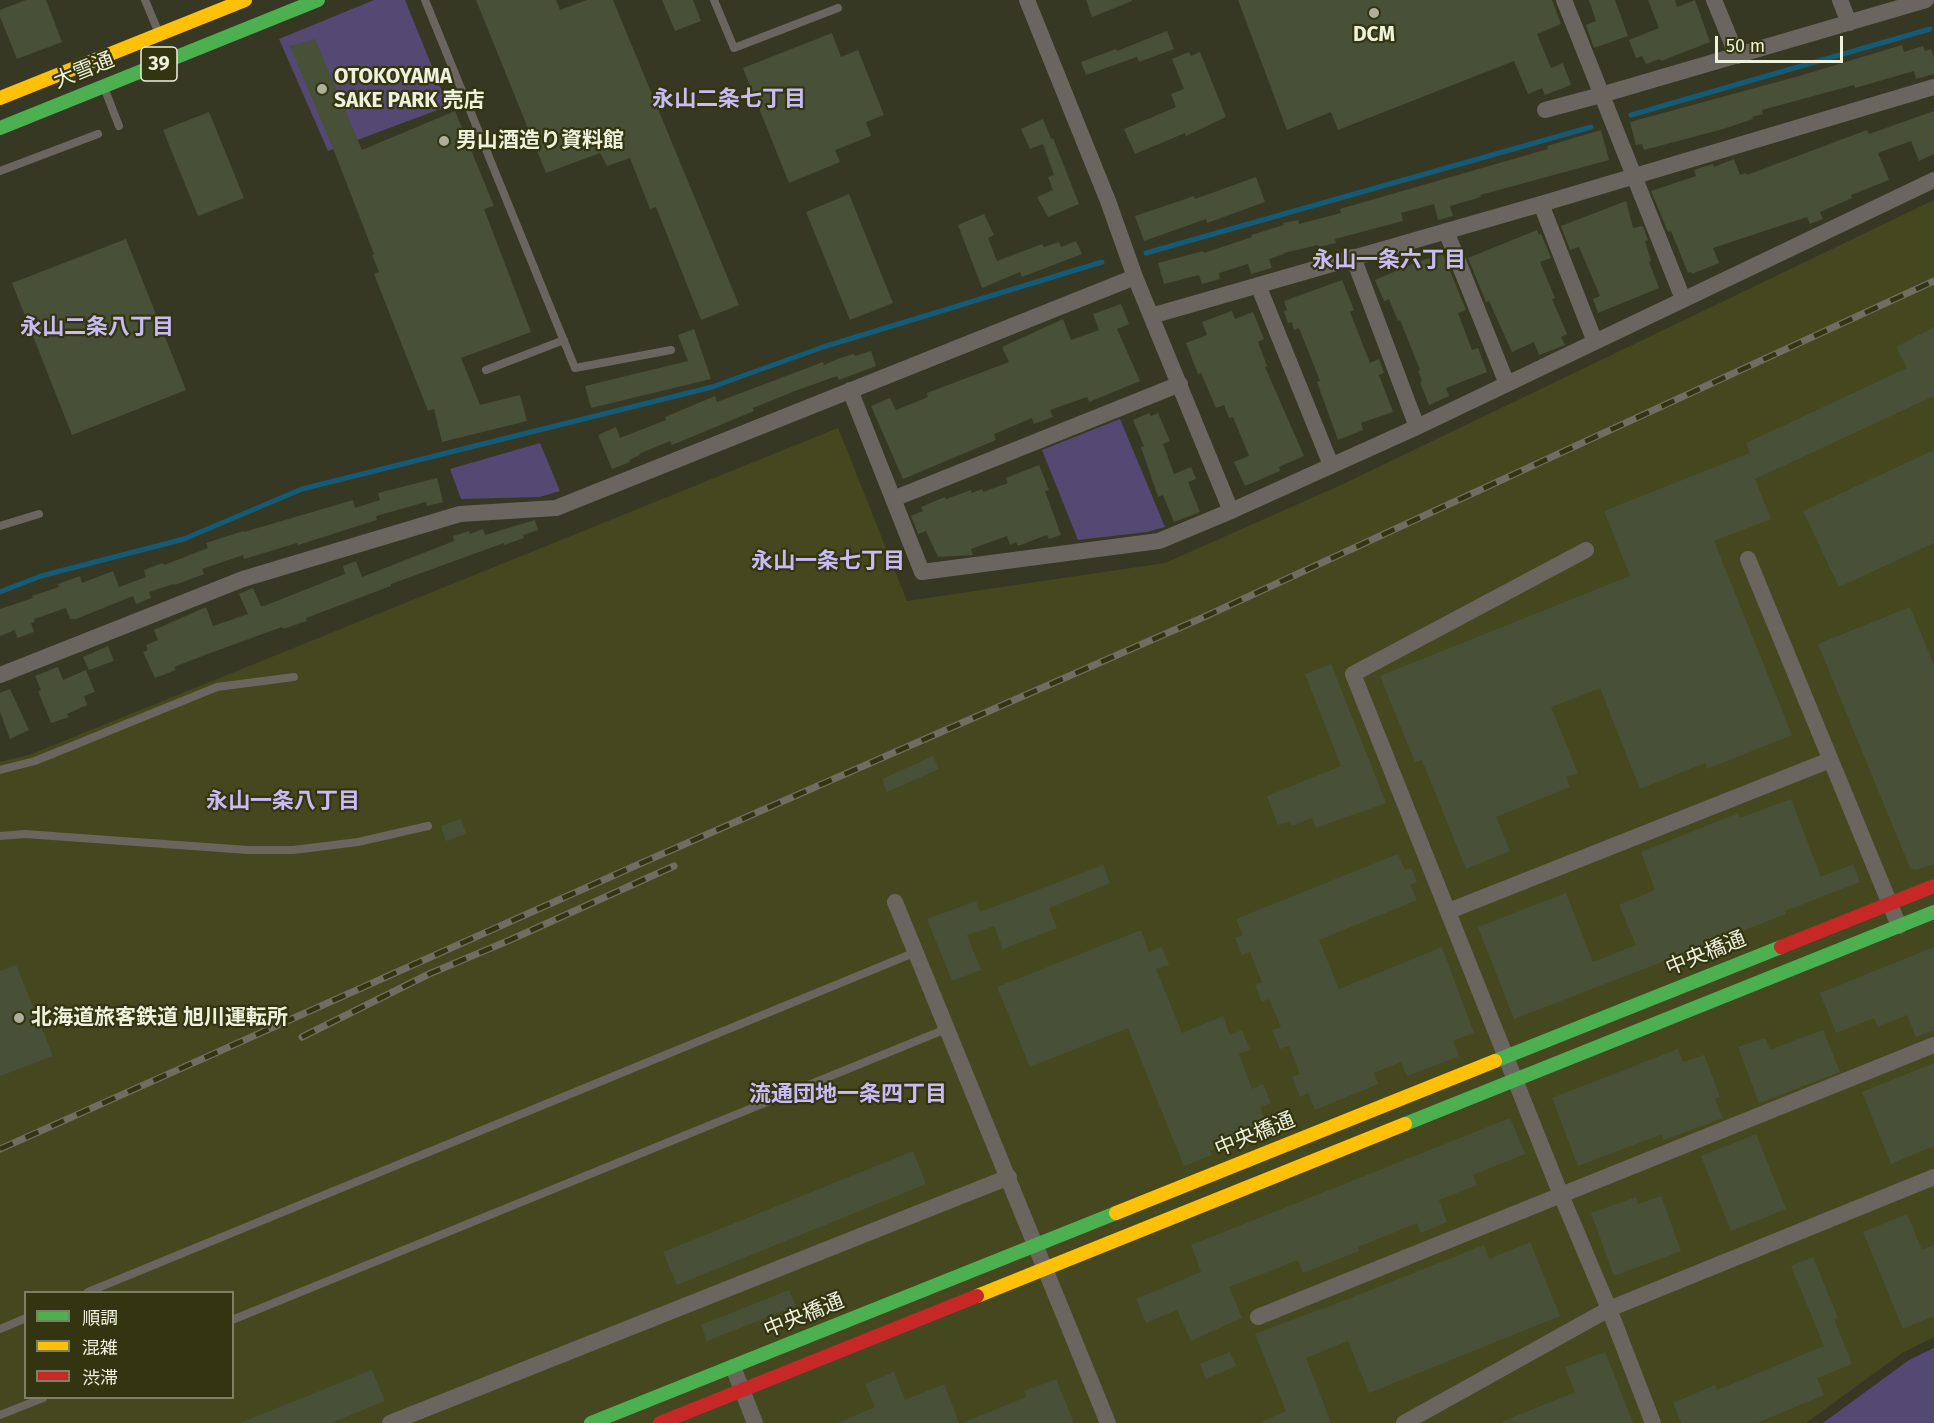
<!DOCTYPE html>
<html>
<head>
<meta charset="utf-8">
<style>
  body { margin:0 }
  #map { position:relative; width:1934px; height:1423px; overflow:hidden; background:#363823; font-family:"Fira Sans","Noto Sans JP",sans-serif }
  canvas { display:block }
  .legend { position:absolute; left:24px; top:1291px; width:210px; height:108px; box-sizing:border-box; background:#323510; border:2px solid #7d8062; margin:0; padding:8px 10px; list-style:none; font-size:18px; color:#eef1dc }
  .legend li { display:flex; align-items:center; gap:12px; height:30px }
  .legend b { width:30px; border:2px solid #7d8062 }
  .scale { position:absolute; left:1715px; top:36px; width:128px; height:27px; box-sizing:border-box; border:3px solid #eef1dc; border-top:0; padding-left:8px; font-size:18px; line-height:21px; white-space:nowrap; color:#eef1dc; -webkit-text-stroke:4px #323510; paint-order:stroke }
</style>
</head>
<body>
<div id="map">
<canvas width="1934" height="1423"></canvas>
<ul class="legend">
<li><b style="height:8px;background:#4caf50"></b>順調</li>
<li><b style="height:8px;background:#ffc107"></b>混雑</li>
<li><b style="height:8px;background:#c62828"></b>渋滞</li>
</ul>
<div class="scale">50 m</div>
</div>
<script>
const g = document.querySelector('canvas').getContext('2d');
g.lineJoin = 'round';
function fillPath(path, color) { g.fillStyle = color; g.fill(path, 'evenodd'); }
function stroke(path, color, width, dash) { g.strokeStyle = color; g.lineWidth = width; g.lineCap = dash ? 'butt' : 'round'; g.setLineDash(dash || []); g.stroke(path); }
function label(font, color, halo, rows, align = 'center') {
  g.font = font + ' "Fira Sans","Noto Sans JP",sans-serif'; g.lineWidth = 4.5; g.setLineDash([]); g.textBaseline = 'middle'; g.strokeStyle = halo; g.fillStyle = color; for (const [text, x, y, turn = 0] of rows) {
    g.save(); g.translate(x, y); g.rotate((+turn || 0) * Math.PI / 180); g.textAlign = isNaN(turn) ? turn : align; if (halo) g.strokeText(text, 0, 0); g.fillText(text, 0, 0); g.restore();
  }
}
fillPath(new Path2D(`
  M 1934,200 L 1934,1337 L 1902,1353 L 1806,1423 L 0,1423 L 0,762 L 29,755 L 838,428 L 907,601 L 1165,563 L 1341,485 ZM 26,1292 L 232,1292 L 232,1398 L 26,1398 Z`), '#45481e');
fillPath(new Path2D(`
  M 374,0 L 405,0 L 448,106 L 328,151 L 279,39 Z
  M 1120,419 L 1165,527 L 1147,532 L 1078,540 L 1042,450 Z
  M 540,443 L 560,491 L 540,497 L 461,499 L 450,469 Z
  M 1934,1348 L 1934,1423 L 1823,1423 L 1909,1360 Z`), '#534972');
stroke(new Path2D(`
  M 1631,115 L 1930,29
  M 1146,253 L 1591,127
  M 0,592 L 41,576 L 184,539 L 302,489 L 712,387 L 823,347 L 1102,262`), '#145b78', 5);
fillPath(new Path2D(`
  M 26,0 L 46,0 L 62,42 L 17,59 L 0,17 L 0,10 Z
  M 476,0 L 556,0 L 560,10 L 587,0 L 613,0 L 739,305 L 701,320 L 656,207 L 650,209 L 630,158 L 607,166 L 600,153 L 546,173 Z
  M 662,0 L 693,0 L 701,21 L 675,31 Z
  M 1086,0 L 1132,0 L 1132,1 L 1092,17 Z
  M 1238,0 L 1552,0 L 1561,24 L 1537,34 L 1551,68 L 1563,63 L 1571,85 L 1545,95 L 1542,88 L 1528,94 L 1514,61 L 1338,130 L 1331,112 L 1287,130 Z
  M 1589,0 L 1615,0 L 1628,36 L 1594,48 L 1586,25 L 1596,21 Z
  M 1648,0 L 1675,0 L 1677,7 L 1695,0 L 1710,42 L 1661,61 L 1660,59 L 1646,64 L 1642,56 L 1636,58 L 1629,40 L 1659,28 Z
  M 1167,31 L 1174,49 L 1139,62 L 1137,57 L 1086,75 L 1081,62 L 1116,49 L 1117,51 Z
  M 832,33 L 841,57 L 858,50 L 884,115 L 866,122 L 871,136 L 835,150 L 840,162 L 789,183 L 743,68 Z
  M 315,39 L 362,150 L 455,111 L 494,206 L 484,209 L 531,332 L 461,358 L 480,405 L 520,395 L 527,421 L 442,442 L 434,409 L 428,411 L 374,274 L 379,272 L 372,255 L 374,254 L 334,151 L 290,46 Z
  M 1902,45 L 1904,52 L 1923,46 L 1925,51 L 1931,49 L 1934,58 L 1934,74 L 1916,79 L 1914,71 L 1855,88 L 1854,85 L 1762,110 L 1763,114 L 1752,117 L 1753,119 L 1723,129 L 1644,150 L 1642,144 L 1636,145 L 1630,122 L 1799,76 Z
  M 1189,52 L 1191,56 L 1200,52 L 1226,117 L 1186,136 L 1185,133 L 1135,154 L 1124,129 L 1176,107 L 1171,94 L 1184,89 L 1172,59 Z
  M 1934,111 L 1934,154 L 1919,161 L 1911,141 L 1878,153 L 1889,180 L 1851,195 L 1852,198 L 1820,212 L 1823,219 L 1810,224 L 1807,217 L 1713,248 L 1719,263 L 1692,274 L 1691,272 L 1688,273 L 1671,231 L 1668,232 L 1651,191 L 1696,176 L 1694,170 L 1713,164 L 1714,167 L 1734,159 L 1740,175 L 1746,173 L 1747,175 L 1867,130 L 1869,134 Z
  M 209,112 L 244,198 L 198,216 L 163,130 Z
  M 1043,119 L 1051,139 L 1053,138 L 1079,204 L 1048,217 L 1037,197 L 1053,190 L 1048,177 L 1054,175 L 1043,144 L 1030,149 L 1021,129 Z
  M 1601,130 L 1609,160 L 1480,195 L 1481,197 L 1450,206 L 1453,216 L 1438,220 L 1434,204 L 1401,213 L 1403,221 L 1335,239 L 1336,243 L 1318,247 L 1318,245 L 1284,253 L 1284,254 L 1269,259 L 1272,268 L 1251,274 L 1248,264 L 1219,273 L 1220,279 L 1202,284 L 1199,275 L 1164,284 L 1158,263 L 1203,251 L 1204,253 L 1252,237 L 1251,235 L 1284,225 L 1283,223 L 1298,220 L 1299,224 L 1341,213 L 1340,209 L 1548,149 L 1547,146 Z
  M 1256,177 L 1265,202 L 1207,223 L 1206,219 L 1144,241 L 1135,216 L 1194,196 L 1195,199 Z
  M 849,194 L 893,303 L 850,320 L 806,212 Z
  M 1626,201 L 1633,228 L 1643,226 L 1648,240 L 1645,241 L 1651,261 L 1649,262 L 1659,288 L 1598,313 L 1593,299 L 1600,296 L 1579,247 L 1570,250 L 1561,226 Z
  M 984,214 L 994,235 L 988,238 L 997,261 L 1042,244 L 1044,247 L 1059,242 L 1061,247 L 1076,241 L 1082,254 L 1022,277 L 1020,272 L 982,288 L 958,225 Z
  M 1537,230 L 1539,235 L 1541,234 L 1551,258 L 1540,262 L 1555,298 L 1552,299 L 1567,334 L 1561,337 L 1565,345 L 1539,355 L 1534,342 L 1512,352 L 1489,301 L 1486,302 L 1468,258 Z
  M 126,239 L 186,390 L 72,435 L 12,283 Z
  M 1443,254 L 1466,310 L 1458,313 L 1472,350 L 1478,348 L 1487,372 L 1446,388 L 1449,396 L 1429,405 L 1420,382 L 1422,381 L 1418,371 L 1420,370 L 1400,320 L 1398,321 L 1389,299 L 1384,301 L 1375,280 L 1417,262 Z
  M 1342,280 L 1354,310 L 1350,312 L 1370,363 L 1379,359 L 1384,373 L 1379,375 L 1393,412 L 1361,423 L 1363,430 L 1338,440 L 1317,382 L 1320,381 L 1299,328 L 1294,330 L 1292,322 L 1288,323 L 1284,311 L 1287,310 L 1284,301 Z
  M 1121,304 L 1129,324 L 1117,329 L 1140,381 L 1089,402 L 1087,397 L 1050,410 L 1053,417 L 1034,424 L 1032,418 L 994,434 L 996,440 L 903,479 L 871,406 L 890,398 L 896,410 L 928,397 L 927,393 L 1009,362 L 1002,347 L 1063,319 L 1071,340 L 1099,330 L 1093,314 Z
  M 1232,311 L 1235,319 L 1253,312 L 1264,339 L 1258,342 L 1267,366 L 1265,367 L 1304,456 L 1279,467 L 1280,471 L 1245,486 L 1234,462 L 1249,456 L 1233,417 L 1229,418 L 1224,405 L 1216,408 L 1201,373 L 1198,374 L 1186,343 L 1207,335 L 1202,322 Z
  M 1934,327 L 1934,396 L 1755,479 L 1771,519 L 1714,541 L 1792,735 L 1707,769 L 1705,763 L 1640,789 L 1600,688 L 1551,707 L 1578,773 L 1566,777 L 1570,787 L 1496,817 L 1510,851 L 1466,869 L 1422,760 L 1415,762 L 1380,676 L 1630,576 L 1604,511 L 1750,453 L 1746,443 L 1907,368 L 1896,347 Z
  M 694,329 L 711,379 L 591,408 L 585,386 L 688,361 L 678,335 Z
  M 871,351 L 876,366 L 839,380 L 837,376 L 795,391 L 753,408 L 754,411 L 672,445 L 670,441 L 639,454 L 640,455 L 629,460 L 630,462 L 612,469 L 598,435 L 616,427 L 620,438 L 666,420 L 665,417 L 715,396 L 717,402 L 823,362 L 824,365 L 840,358 L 854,354 L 855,356 Z
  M 1149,413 L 1151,416 L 1158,413 L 1170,441 L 1163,444 L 1174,474 L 1191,467 L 1196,479 L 1188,482 L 1200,512 L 1174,522 L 1163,495 L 1158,497 L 1141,447 L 1144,446 L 1133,420 Z
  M 1934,450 L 1934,543 L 1839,587 L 1803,511 Z
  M 1039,465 L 1049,490 L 1045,491 L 1061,535 L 1049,539 L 1047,535 L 1018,546 L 1016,542 L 1010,545 L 1007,536 L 971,549 L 973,555 L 938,557 L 926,531 L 918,534 L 911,516 L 923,511 L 921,507 L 945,497 L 946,499 L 971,490 L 972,493 L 982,489 L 983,492 L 1008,483 L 1006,478 Z
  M 437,478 L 443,502 L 427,506 L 426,502 L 376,516 L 377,520 L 298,545 L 297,543 L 244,559 L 243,555 L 202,569 L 204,574 L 175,585 L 174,584 L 149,592 L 151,598 L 136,604 L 133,596 L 76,619 L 70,619 L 66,608 L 34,619 L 35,622 L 31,623 L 34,632 L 17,638 L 15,630 L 0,636 L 0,609 L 33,598 L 32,596 L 59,587 L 58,584 L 80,576 L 82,583 L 113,571 L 119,587 L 146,577 L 144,570 L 163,563 L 164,565 L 208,548 L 206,543 L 243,531 L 244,532 L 353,500 L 355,508 L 380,500 L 378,493 Z
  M 535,520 L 538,530 L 523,535 L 524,538 L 504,545 L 504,543 L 391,584 L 391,586 L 306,618 L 307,621 L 283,629 L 282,627 L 205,655 L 174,667 L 176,670 L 155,678 L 143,652 L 148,650 L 146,645 L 158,640 L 154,630 L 206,607 L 213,626 L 248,614 L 239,594 L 253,588 L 261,606 L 264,606 L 345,574 L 343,566 L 356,561 L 362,577 L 454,541 L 453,536 L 469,531 L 470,534 L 483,529 L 485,535 Z
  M 1910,607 L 1934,665 L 1934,864 L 1917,870 L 1910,868 L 1818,644 Z
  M 108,646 L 114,661 L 89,670 L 83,657 Z
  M 1331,664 L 1386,803 L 1316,828 L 1312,818 L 1292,826 L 1290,821 L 1278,825 L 1267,796 L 1341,766 L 1305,674 Z
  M 58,667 L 63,680 L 86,670 L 95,692 L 84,696 L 87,705 L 67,714 L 69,717 L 51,723 L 38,691 L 41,690 L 35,676 Z
  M 10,689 L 29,730 L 10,739 L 0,712 L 0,693 Z
  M 933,756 L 939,769 L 887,792 L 882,779 Z
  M 1791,799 L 1821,877 L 1853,864 L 1860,882 L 1785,911 L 1786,914 L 1514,1019 L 1478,927 L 1566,893 L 1593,962 L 1636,945 L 1619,905 L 1655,890 L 1641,852 L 1738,813 L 1740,818 Z
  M 461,819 L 466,834 L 446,841 L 441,826 Z
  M 1398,854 L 1405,870 L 1411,868 L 1417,882 L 1410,885 L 1417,900 L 1319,940 L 1339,989 L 1442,947 L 1474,1033 L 1453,1041 L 1459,1056 L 1407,1076 L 1401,1062 L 1374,1073 L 1378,1084 L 1315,1110 L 1308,1093 L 1300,1097 L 1292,1077 L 1300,1074 L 1289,1046 L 1280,1049 L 1272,1030 L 1281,1027 L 1269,999 L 1262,1002 L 1255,985 L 1262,982 L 1250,952 L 1242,955 L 1235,938 L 1243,935 L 1236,919 Z
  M 1103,865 L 1110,883 L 1049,908 L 1057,928 L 1003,949 L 994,926 L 967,935 L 981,970 L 952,981 L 927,919 L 976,901 L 980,912 Z
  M 1141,930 L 1149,952 L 1162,947 L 1169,965 L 1156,969 L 1182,1033 L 1223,1016 L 1230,1035 L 1242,1030 L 1250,1050 L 1239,1054 L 1252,1089 L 1263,1084 L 1271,1103 L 1260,1107 L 1268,1128 L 1210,1151 L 1212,1155 L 1184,1166 L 1128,1028 L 1030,1067 L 997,987 Z
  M 1934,947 L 1934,1030 L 1916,1037 L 1907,1015 L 1878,1027 L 1874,1018 L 1836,1033 L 1820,993 Z
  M 16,965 L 53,1056 L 0,1076 L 0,971 Z
  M 1823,1030 L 1840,1072 L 1759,1103 L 1738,1047 L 1765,1038 L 1770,1050 Z
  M 1678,1049 L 1683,1062 L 1704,1055 L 1720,1097 L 1715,1099 L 1723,1118 L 1664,1140 L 1662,1134 L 1578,1166 L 1552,1098 Z
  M 1934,1063 L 1934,1146 L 1891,1164 L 1862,1092 Z
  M 1510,1118 L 1525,1154 L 1473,1175 L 1477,1185 L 1439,1200 L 1447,1222 L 1421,1233 L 1417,1223 L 1358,1247 L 1359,1251 L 1303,1273 L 1298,1260 L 1229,1287 L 1242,1318 L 1191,1341 L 1177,1310 L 1146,1323 L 1136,1299 L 1201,1272 L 1191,1245 Z
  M 1756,1134 L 1786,1209 L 1731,1231 L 1701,1156 Z
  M 913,1151 L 926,1184 L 677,1285 L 663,1252 Z
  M 1661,1196 L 1681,1251 L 1614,1276 L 1591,1213 L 1636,1197 L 1638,1204 Z
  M 1907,1214 L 1922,1250 L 1934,1245 L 1934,1316 L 1903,1329 L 1863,1232 Z
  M 1530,1242 L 1560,1316 L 1369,1393 L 1348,1341 L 1306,1358 L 1331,1423 L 1259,1423 L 1286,1411 L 1255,1334 L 1323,1308 L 1323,1309 L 1484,1245 L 1489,1259 Z
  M 1813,1257 L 1838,1318 L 1834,1319 L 1852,1364 L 1817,1378 L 1824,1395 L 1757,1423 L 1681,1423 L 1673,1403 L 1715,1385 L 1717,1390 L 1824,1346 L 1791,1266 Z
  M 789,1290 L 796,1306 L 707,1341 L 701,1325 Z
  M 1230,1352 L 1236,1366 L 1206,1379 L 1200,1364 Z
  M 1605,1352 L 1633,1423 L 1499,1423 L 1575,1392 L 1565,1367 Z
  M 372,1370 L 385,1401 L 331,1423 L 240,1423 Z
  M 894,1372 L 905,1400 L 944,1384 L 959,1423 L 838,1423 L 875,1407 L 865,1384 Z
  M 1056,1379 L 1074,1423 L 962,1423 L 1026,1397 L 1024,1391 Z`), '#485038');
stroke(new Path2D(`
  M 145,0 L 158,31
  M 425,0 L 575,368 L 671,350
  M 714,0 L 734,48 L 838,8
  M 105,90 L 119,126
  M 0,171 L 98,134
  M 486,370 L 564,340
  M 0,526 L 39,514
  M 0,770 L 35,761 L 217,687 L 294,677
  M 0,836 L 25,834 L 248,850 L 293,850 L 358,842 L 428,826
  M 88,1292 L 916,952
  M 232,1320 L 946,1029
  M 0,1329 L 26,1318
  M 0,1415 L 43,1398`), '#6a655e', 8);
stroke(new Path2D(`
  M 1027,0 L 1108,201 L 1135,277 L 1231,511
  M 1564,0 L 1683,299
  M 1714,0 L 1737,56
  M 1840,0 L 1849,23
  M 1545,110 L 1601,95 L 1926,0
  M 1541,204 L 1595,342
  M 1446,231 L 1507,384
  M 1353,257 L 1417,427
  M 1258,285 L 1331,465
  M 1151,316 L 1541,204 L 1934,87
  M 850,390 L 922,572 L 1159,541 L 1231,511 L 1417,427 L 1934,180
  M 893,499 L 1180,384
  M 1586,550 L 1353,674 L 1561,1195 L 1609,1309 L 1653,1423
  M 1748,559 L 1899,926
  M 0,675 L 243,579 L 460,514 L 556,508 L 1135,277
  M 895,902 L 1108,1423
  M 1449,911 L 1830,760
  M 1258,1317 L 1934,1045
  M 733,1367 L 755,1423
  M 390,1423 L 1009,1177
  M 1404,1423 L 1609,1309 L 1934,1177`), '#6a655e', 16);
stroke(new Path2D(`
  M 0,128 L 318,0
  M 1495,1061 L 1781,947
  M 1405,1124 L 1934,912
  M 591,1423 L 1116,1213`), '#4caf50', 14);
stroke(new Path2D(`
  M 0,98 L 245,0
  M 1116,1213 L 1495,1061
  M 977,1296 L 1405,1124`), '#ffc107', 14);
stroke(new Path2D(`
  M 1781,947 L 1934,886
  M 660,1423 L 977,1296`), '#c62828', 14);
const rail = new Path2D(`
  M 302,1037 L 429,974 L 510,940 L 674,866
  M 0,1149 L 637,865 L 1204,617 L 1934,281`);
stroke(rail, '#6f6e63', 7);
stroke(rail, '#323510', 4.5, [14]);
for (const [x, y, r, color] of [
  [1374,13,6,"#aeb09b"],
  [322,89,6,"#aeb09b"],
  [444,141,6,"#aeb09b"],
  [19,1018,6,"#aeb09b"]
]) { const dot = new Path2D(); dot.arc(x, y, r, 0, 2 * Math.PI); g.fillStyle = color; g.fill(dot); stroke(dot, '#323510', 2); }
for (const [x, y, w] of [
  [159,64,36]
]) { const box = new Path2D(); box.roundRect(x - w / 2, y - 17, w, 34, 4.5); g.fillStyle = '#323510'; g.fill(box); stroke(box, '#eef1dc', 1.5); }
label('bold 20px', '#eef1dc', null, [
  ["39",159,64]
]);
label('bold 21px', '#eef1dc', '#323510', [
  ["DCM",1374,35,"center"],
  ["OTOKOYAMA",334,77],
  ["SAKE PARK 売店",334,101],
  ["男山酒造り資料館",456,141],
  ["北海道旅客鉄道 旭川運転所",31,1018]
], 'left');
label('21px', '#eef1dc', '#323510', [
  ["大雪通",84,71,-22],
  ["中央橋通",1706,954,-22],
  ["中央橋通",1255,1135,-22],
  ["中央橋通",804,1316,-22]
]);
label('bold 22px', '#c7bcf5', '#323510', [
  ["永山二条七丁目",729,100],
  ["永山一条六丁目",1389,261],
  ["永山二条八丁目",97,328],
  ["永山一条七丁目",828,562],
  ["永山一条八丁目",283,802],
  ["流通団地一条四丁目",848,1095]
]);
</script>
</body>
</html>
